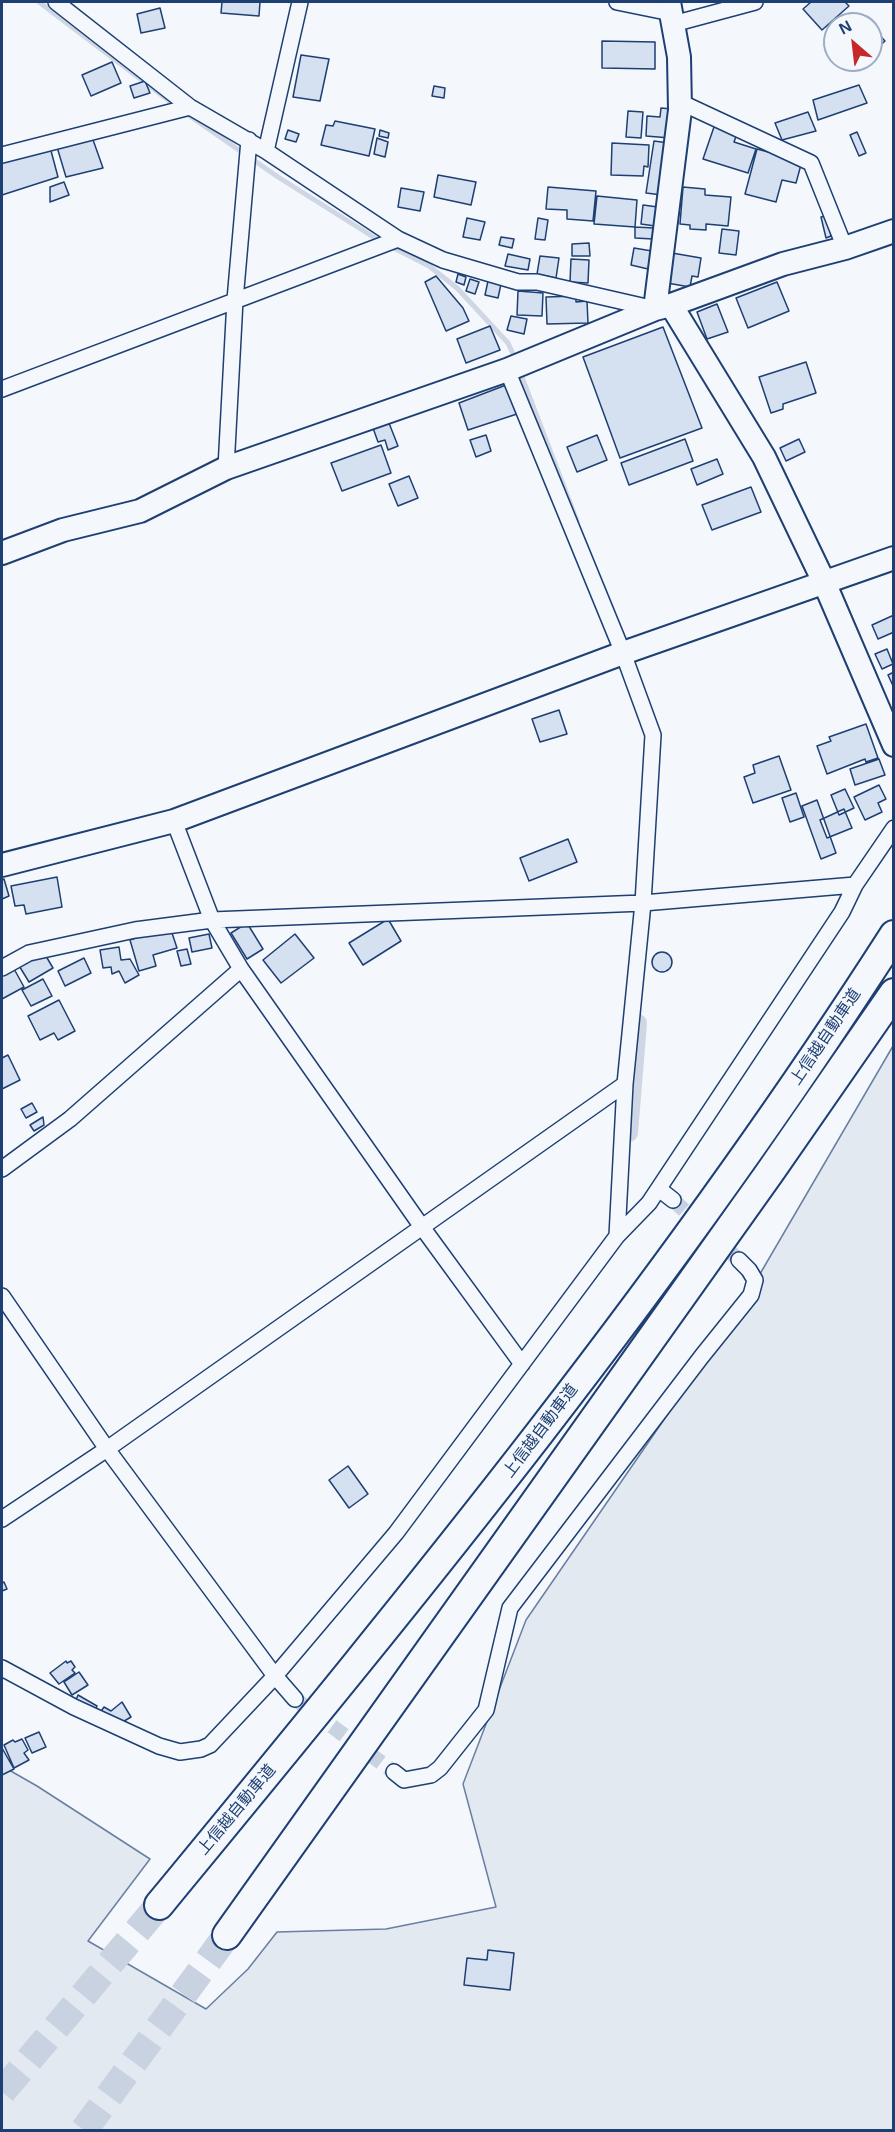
<!DOCTYPE html>
<html>
<head>
<meta charset="utf-8">
<style>
  body { margin:0 }
  #map { position:relative; width:895px; height:2132px; overflow:hidden; background:#f4f7fb; font-family:Arial,sans-serif }
  canvas { display:block }
  .frame { position:absolute; inset:0; border:3px solid #1d3f73; pointer-events:none }
  .north { position:absolute; left:823px; top:12px; width:60px; height:60px; box-sizing:border-box; background:#f4f7fb; border:2px solid #9eadc5; border-radius:50%; rotate:332deg; font-size:16px; font-weight:700; line-height:24px; text-align:center; color:#1d3f73 }
  .north::after { content:''; display:block; margin:auto; width:21px; height:27px; background:#c62828; clip-path:polygon(50% 0,100% 100%,50% 72%,0 100%) }
</style>
</head>
<body>
<div id="map">
<canvas width="895" height="2132"></canvas>
<div class="frame"></div>
<div class="north">N</div>
</div>
<script>
const g = document.querySelector('canvas').getContext('2d');
g.lineJoin = 'round';
function fillPath(path, color) { g.fillStyle = color; g.fill(path, 'evenodd'); }
function stroke(path, color, width, dash) { g.strokeStyle = color; g.lineWidth = width; g.lineCap = dash ? 'butt' : 'round'; g.setLineDash(dash || []); g.stroke(path); }
function label(font, color, halo, rows, align = 'center') {
  g.font = font + ' Arial,"Noto Sans JP",sans-serif'; g.lineWidth = 4.5; g.setLineDash([]); g.textBaseline = 'middle'; g.strokeStyle = halo; g.fillStyle = color; for (const [text, x, y, turn = 0] of rows) {
    g.save(); g.translate(x, y); g.rotate((+turn || 0) * Math.PI / 180); g.textAlign = isNaN(turn) ? turn : align; if (halo) g.strokeText(text, 0, 0); g.fillText(text, 0, 0); g.restore();
  }
}
const green = new Path2D(`
  M 893,1046 L 893,2130 L 2,2130 L 2,1766 L 37,1786 L 150,1859 L 88,1941 L 206,2009 L 248,1969 L 277,1932 L 386,1929 L 496,1907 L 463,1784 L 526,1620 L 736,1315 Z`);
fillPath(green, '#e3e9f0');
stroke(green, '#687fa3', 1.5);
stroke(new Path2D(`
  M 39,2 L 176,106
  M 184,112 L 278,177 L 375,238
  M 392,247 L 429,266 L 457,288 L 508,343 L 513,354
  M 520,372 L 577,521`), '#cfd7e4', 5);
stroke(new Path2D(`
  M 629,1133 L 638,1023`), '#cfd7e4', 18);
const building = new Path2D(`
  M 222,2 L 260,2 L 259,16 L 221,13 Z
  M 811,2 L 845,2 L 849,6 L 822,30 L 803,9 Z
  M 160,8 L 165,28 L 141,33 L 137,14 Z
  M 861,15 L 869,24 L 854,24 L 853,19 Z
  M 871,26 L 885,41 L 873,52 L 871,51 Z
  M 602,41 L 655,42 L 655,69 L 602,68 Z
  M 301,55 L 329,59 L 320,101 L 293,97 Z
  M 112,62 L 121,83 L 91,96 L 82,75 Z
  M 145,81 L 150,93 L 134,98 L 130,86 Z
  M 859,85 L 867,103 L 818,120 L 813,100 Z
  M 434,86 L 445,88 L 444,98 L 432,96 Z
  M 661,108 L 672,109 L 670,138 L 646,136 L 647,116 L 660,117 Z
  M 628,111 L 643,112 L 641,138 L 626,137 Z
  M 808,112 L 816,131 L 782,140 L 775,123 Z
  M 335,121 L 375,129 L 369,156 L 321,145 L 326,125 L 333,126 Z
  M 715,124 L 738,131 L 734,142 L 756,149 L 748,173 L 703,159 Z
  M 288,130 L 299,134 L 296,142 L 285,139 Z
  M 380,130 L 389,133 L 388,138 L 379,136 Z
  M 857,132 L 866,153 L 859,156 L 850,135 Z
  M 92,137 L 103,168 L 66,177 L 57,147 Z
  M 377,138 L 388,142 L 385,157 L 374,154 Z
  M 654,141 L 669,143 L 662,195 L 646,193 Z
  M 612,143 L 649,145 L 648,167 L 644,166 L 643,176 L 611,175 Z
  M 50,147 L 58,177 L 2,195 L 2,159 Z
  M 757,149 L 802,161 L 796,183 L 782,180 L 776,202 L 745,194 Z
  M 438,175 L 476,182 L 471,205 L 434,197 Z
  M 64,182 L 69,195 L 50,202 L 50,187 Z
  M 548,187 L 596,191 L 593,221 L 567,219 L 567,210 L 546,209 Z
  M 683,187 L 705,189 L 705,195 L 731,197 L 728,226 L 706,224 L 706,230 L 690,229 L 690,225 L 680,224 Z
  M 401,188 L 424,192 L 420,211 L 398,207 Z
  M 597,196 L 637,200 L 635,227 L 594,224 Z
  M 643,205 L 658,207 L 655,226 L 641,224 Z
  M 827,216 L 831,236 L 826,238 L 821,217 Z
  M 467,218 L 485,222 L 480,240 L 463,237 Z
  M 538,218 L 548,220 L 545,240 L 535,239 Z
  M 635,227 L 654,228 L 653,239 L 635,238 Z
  M 722,229 L 739,231 L 736,255 L 719,253 Z
  M 501,237 L 514,239 L 512,248 L 499,245 Z
  M 589,243 L 590,256 L 572,256 L 572,244 Z
  M 634,248 L 652,251 L 648,269 L 631,265 Z
  M 672,253 L 701,258 L 698,277 L 692,276 L 690,287 L 667,283 Z
  M 508,254 L 530,259 L 528,270 L 505,266 Z
  M 540,256 L 559,258 L 556,278 L 537,274 Z
  M 571,259 L 589,260 L 588,283 L 570,282 Z
  M 458,274 L 466,277 L 464,285 L 456,282 Z
  M 436,276 L 463,308 L 469,321 L 446,331 L 425,282 Z
  M 470,279 L 479,282 L 475,294 L 466,291 Z
  M 488,281 L 501,284 L 498,298 L 485,295 Z
  M 777,282 L 789,311 L 748,328 L 736,298 Z
  M 518,291 L 543,293 L 542,316 L 517,315 Z
  M 576,296 L 576,302 L 587,301 L 588,323 L 547,324 L 546,297 Z
  M 717,304 L 728,332 L 707,339 L 697,312 Z
  M 511,316 L 527,319 L 524,334 L 507,330 Z
  M 490,326 L 500,350 L 466,363 L 457,339 Z
  M 663,327 L 702,428 L 620,458 L 583,357 Z
  M 806,362 L 816,393 L 783,404 L 783,409 L 771,413 L 759,377 Z
  M 506,385 L 517,414 L 468,430 L 459,403 Z
  M 389,423 L 398,446 L 388,450 L 385,440 L 378,442 L 373,428 Z
  M 486,435 L 491,451 L 476,457 L 470,440 Z
  M 597,435 L 607,460 L 577,472 L 567,447 Z
  M 685,439 L 693,461 L 629,485 L 621,463 Z
  M 799,439 L 805,452 L 786,461 L 780,448 Z
  M 381,445 L 391,473 L 342,491 L 331,463 Z
  M 717,459 L 723,474 L 697,485 L 691,469 Z
  M 409,476 L 418,498 L 398,506 L 389,484 Z
  M 751,487 L 761,512 L 712,530 L 702,505 Z
  M 894,615 L 894,632 L 878,639 L 872,625 Z
  M 887,649 L 893,664 L 882,669 L 875,654 Z
  M 894,672 L 894,688 L 888,675 Z
  M 559,710 L 567,734 L 540,742 L 532,719 Z
  M 866,724 L 878,758 L 866,762 L 865,759 L 827,774 L 817,746 L 831,741 L 829,737 Z
  M 779,756 L 791,790 L 753,803 L 744,777 L 755,773 L 753,765 Z
  M 879,759 L 885,775 L 855,785 L 850,769 Z
  M 879,785 L 886,799 L 878,803 L 882,812 L 865,820 L 854,797 Z
  M 845,789 L 854,808 L 839,815 L 831,795 Z
  M 796,793 L 804,817 L 790,822 L 782,798 Z
  M 817,800 L 836,853 L 821,859 L 802,806 Z
  M 844,809 L 852,828 L 827,838 L 820,820 Z
  M 568,839 L 577,862 L 529,881 L 520,858 Z
  M 57,877 L 62,907 L 26,914 L 24,905 L 15,906 L 11,886 Z
  M 4,879 L 9,896 L 2,899 L 2,880 Z
  M 388,919 L 401,941 L 363,965 L 349,943 Z
  M 247,923 L 263,949 L 247,959 L 231,933 Z
  M 170,927 L 177,948 L 153,955 L 156,966 L 139,971 L 130,940 Z
  M 209,934 L 212,948 L 192,952 L 189,938 Z
  M 295,934 L 314,958 L 281,983 L 263,960 Z
  M 119,947 L 121,960 L 130,959 L 139,975 L 125,983 L 119,971 L 112,974 L 111,967 L 103,968 L 100,950 Z
  M 187,949 L 191,964 L 181,966 L 177,951 Z
  M 43,951 L 53,968 L 29,982 L 18,964 Z
  M652 962a10 10 0 1 1 20 0a10 10 0 1 1-20 0Z
  M 84,958 L 91,973 L 65,986 L 58,971 Z
  M 13,967 L 24,987 L 2,999 L 2,973 Z
  M 43,979 L 52,996 L 31,1006 L 22,990 Z
  M 59,1000 L 75,1031 L 58,1040 L 54,1033 L 40,1040 L 28,1016 Z
  M 8,1055 L 20,1080 L 2,1089 L 2,1058 Z
  M 32,1103 L 37,1112 L 26,1118 L 21,1109 Z
  M 43,1117 L 44,1125 L 34,1131 L 30,1125 Z
  M 348,1466 L 368,1494 L 349,1508 L 329,1480 Z
  M 4,1582 L 7,1589 L 2,1591 L 2,1583 Z
  M 66,1661 L 67,1663 L 71,1661 L 75,1667 L 72,1670 L 75,1673 L 59,1684 L 50,1673 Z
  M 79,1672 L 88,1685 L 72,1695 L 64,1682 Z
  M 78,1695 L 97,1706 L 95,1711 L 76,1700 Z
  M 122,1702 L 131,1717 L 121,1723 L 99,1714 L 104,1707 L 111,1711 Z
  M 39,1732 L 46,1747 L 32,1753 L 25,1738 Z
  M 22,1739 L 28,1750 L 24,1753 L 29,1760 L 14,1768 L 4,1745 L 13,1740 L 15,1742 Z
  M 2,1748 L 14,1769 L 2,1775 Z
  M 488,1950 L 514,1953 L 510,1990 L 464,1985 L 467,1958 L 487,1960 Z`);
fillPath(building, '#d5e0f0');
stroke(building, '#1d3f73', 1.5);
stroke(new Path2D(`
  M 673,1200 L 739,1260
  M 295,1699 L 394,1772`), '#c9d2e0', 15, [15, 8]);
stroke(new Path2D(`
  M 2,2092 L 159,1905
  M 84,2130 L 227,1935`), '#c9d2e0', 28, [28, 14]);
const street = new Path2D(`
  M 56,2 L 190,107 L 266,151 L 398,239 L 443,260 L 518,282 L 537,282 L 655,309
  M 617,2 L 671,13
  M 673,24 L 755,2
  M 680,102 L 811,163 L 845,248
  M 266,151 L 300,2
  M 2,155 L 190,107
  M 507,370 L 623,653 L 653,735 L 643,903 L 625,1084 L 617,1236
  M 2,389 L 398,239
  M 226,468 L 235,300 L 249,140
  M 174,821 L 212,920 L 241,969 L 422,1227 L 522,1364
  M 2,968 L 29,953 L 135,930 L 212,920 L 643,903 L 855,885
  M 2,1169 L 70,1119 L 241,969
  M 659,1189 L 673,1200
  M 2,1296 L 107,1449 L 275,1676 L 295,1699
  M 2,1519 L 107,1449 L 625,1084
  M 2,1668 L 74,1707 L 159,1746 L 180,1752 L 201,1749 L 210,1745 L 275,1676 L 396,1533 L 617,1236 L 649,1203 L 842,912 L 855,885 L 894,828
  M 394,1772 L 404,1780 L 431,1775 L 440,1768 L 486,1710 L 510,1608 L 702,1356 L 751,1295 L 755,1280 L 749,1270 L 739,1260`);
const secondary = new Path2D(`
  M 671,305 L 764,457 L 824,582 L 894,745
  M 655,309 L 680,110 L 679,57 L 669,2
  M 2,553 L 63,530 L 140,511 L 226,468 L 507,370 L 655,309 L 671,305 L 783,264 L 845,248 L 894,231
  M 2,865 L 174,821 L 623,653 L 894,558`);
const highway = new Path2D(`
  M 159,1905 C 417,1592 675,1277 894,935
  M 227,1935 L 770,1172 L 894,993`);
stroke(street, '#1d3f73', 18);
stroke(secondary, '#1d3f73', 26);
stroke(highway, '#1d3f73', 32);
stroke(street, '#f4f7fb', 15);
stroke(secondary, '#f4f7fb', 22);
stroke(highway, '#f4f7fb', 28);
label('16px', '#1d3f73', '#f4f7fb', [
  ["上信越自動車道",826,1037,-56],
  ["上信越自動車道",541,1431,-53],
  ["上信越自動車道",237,1810,-50]
]);
</script>
</body>
</html>
